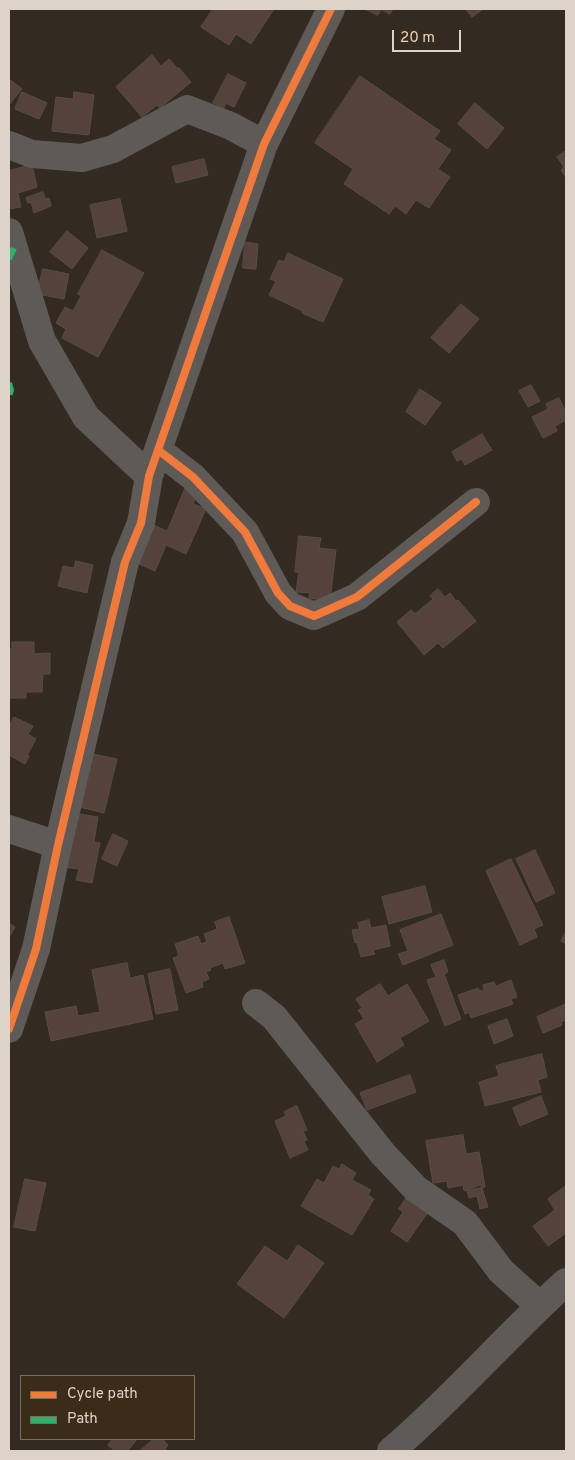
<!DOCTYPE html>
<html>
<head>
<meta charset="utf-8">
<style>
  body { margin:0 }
  #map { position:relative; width:575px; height:1460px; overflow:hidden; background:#332a21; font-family:Overpass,sans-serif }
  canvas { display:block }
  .frame { position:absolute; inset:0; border:10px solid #ded3c9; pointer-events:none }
  .legend { position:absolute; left:20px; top:1375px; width:175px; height:65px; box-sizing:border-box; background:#3b2b19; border:1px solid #7c6e5f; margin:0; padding:6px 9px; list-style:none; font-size:15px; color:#ded3c9 }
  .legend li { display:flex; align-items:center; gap:10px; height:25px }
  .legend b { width:25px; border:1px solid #7c6e5f }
  .scale { position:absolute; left:392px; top:30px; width:69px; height:22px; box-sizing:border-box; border:2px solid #ded3c9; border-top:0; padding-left:6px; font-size:15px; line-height:18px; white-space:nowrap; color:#ded3c9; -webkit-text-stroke:4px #3b2b19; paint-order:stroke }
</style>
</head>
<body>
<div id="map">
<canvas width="575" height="1460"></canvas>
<div class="frame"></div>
<ul class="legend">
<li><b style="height:6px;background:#f17a3a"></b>Cycle path</li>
<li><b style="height:6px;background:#2db169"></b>Path</li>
</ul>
<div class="scale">20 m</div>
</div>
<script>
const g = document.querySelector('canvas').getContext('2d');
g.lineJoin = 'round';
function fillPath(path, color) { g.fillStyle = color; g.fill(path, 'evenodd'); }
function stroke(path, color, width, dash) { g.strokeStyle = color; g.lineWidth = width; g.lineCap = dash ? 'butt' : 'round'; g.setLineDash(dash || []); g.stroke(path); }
const building = new Path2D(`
  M 213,9 L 274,9 L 251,44 L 236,34 L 229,45 L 201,27 Z
  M 365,9 L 381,9 L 378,15 Z
  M 381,9 L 393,9 L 390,14 Z
  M 466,9 L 483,9 L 472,17 Z
  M 152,55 L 161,66 L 169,59 L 177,68 L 179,68 L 191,82 L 160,108 L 157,105 L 142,117 L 116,87 Z
  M 228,74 L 246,83 L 234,107 L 226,103 L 224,108 L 213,103 Z
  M 360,76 L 440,131 L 434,139 L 451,150 L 438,169 L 450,177 L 429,208 L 416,200 L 406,214 L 395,206 L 389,214 L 344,184 L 353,169 L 315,143 Z
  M 9,79 L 22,89 L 9,105 Z
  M 22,92 L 47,103 L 39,119 L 15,109 Z
  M 74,92 L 94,95 L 89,135 L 52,131 L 56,97 L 73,99 Z
  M 475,103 L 504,128 L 487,149 L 458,124 Z
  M 566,151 L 566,178 L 561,170 L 564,167 L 557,157 Z
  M 204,159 L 208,175 L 176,183 L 172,167 Z
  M 32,165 L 37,187 L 18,193 L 21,207 L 9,209 L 9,171 Z
  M 43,192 L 45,199 L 49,198 L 51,206 L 34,213 L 31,202 L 28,203 L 26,198 Z
  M 120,199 L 127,231 L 97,238 L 90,205 Z
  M 67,231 L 88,248 L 72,269 L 50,252 Z
  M 245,242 L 258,244 L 256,269 L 243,268 Z
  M 102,250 L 144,273 L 98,357 L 62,338 L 66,329 L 56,323 L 65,307 L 73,311 L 81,296 L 78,294 Z
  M 288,253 L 343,279 L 323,322 L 302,313 L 303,311 L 269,295 L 276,281 L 270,279 L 279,260 L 284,262 Z
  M 43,269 L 69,274 L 64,299 L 37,294 Z
  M 461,304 L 479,319 L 449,353 L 431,338 Z
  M 531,385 L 540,401 L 528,407 L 519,391 Z
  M 420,389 L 441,403 L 425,425 L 406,412 Z
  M 559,398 L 566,413 L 566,420 L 555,426 L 557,431 L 543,438 L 532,417 L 548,409 L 546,404 Z
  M 482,434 L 492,450 L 465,465 L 462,459 L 457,461 L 452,452 Z
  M 187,484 L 199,489 L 193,504 L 206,509 L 186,554 L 166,545 L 155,571 L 132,561 L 149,523 L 167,531 Z
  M 299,536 L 321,538 L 319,548 L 336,550 L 330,601 L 309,598 L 310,593 L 296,592 L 299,572 L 295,572 Z
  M 76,561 L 93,565 L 87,593 L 58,586 L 63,566 L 74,568 Z
  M 438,589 L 445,597 L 450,593 L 456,601 L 458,600 L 476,621 L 443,648 L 438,643 L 424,655 L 397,622 L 411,610 L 415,614 L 433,599 L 430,596 Z
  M 12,642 L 34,642 L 34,654 L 50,653 L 50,674 L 43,674 L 42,692 L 26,692 L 26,698 L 9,698 L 9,649 L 12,649 Z
  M 14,717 L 33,726 L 28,734 L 36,739 L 27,755 L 29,756 L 25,764 L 9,755 L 9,727 Z
  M 88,753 L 117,759 L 104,813 L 75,806 Z
  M 74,813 L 98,817 L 94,842 L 100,843 L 92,883 L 76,880 L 79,869 L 63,867 Z
  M 113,834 L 128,841 L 117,866 L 102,859 Z
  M 535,850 L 555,893 L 536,902 L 516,859 Z
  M 511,859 L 543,925 L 534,929 L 537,937 L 520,945 L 486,871 Z
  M 425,886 L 432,912 L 389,924 L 382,897 Z
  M 441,914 L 453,945 L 403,965 L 398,954 L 408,951 L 400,930 Z
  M 229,917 L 245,963 L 225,969 L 223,963 L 210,968 L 211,970 L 206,972 L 209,979 L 202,982 L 203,987 L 186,993 L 173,958 L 179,956 L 175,944 L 198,936 L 201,944 L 207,942 L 204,934 L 217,929 L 215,922 Z
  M 369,920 L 371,928 L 386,925 L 390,946 L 373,950 L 375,954 L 361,957 L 357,942 L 355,943 L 352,930 L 360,929 L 358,923 Z
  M 9,923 L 15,927 L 9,937 Z
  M 566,932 L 566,944 L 561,941 Z
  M 444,960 L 448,972 L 444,974 L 461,1019 L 445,1026 L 427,980 L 436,977 L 431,965 Z
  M 127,963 L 130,978 L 143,975 L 153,1019 L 51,1041 L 45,1012 L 76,1006 L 78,1016 L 100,1012 L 92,970 Z
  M 170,969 L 178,1010 L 156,1014 L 148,974 Z
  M 511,980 L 517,997 L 511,999 L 513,1004 L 471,1018 L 469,1012 L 465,1014 L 458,995 L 478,988 L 480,991 L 484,990 L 483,985 L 494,982 L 496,986 Z
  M 380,984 L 388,996 L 407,984 L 429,1021 L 400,1038 L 404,1045 L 377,1062 L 355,1024 L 364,1019 L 358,1010 L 362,1008 L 356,999 Z
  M 566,1004 L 566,1020 L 561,1022 L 562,1025 L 543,1033 L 537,1017 Z
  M 507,1019 L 513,1036 L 494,1044 L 488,1026 Z
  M 542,1054 L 547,1077 L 538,1080 L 541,1092 L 485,1106 L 479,1082 L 499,1076 L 496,1066 Z
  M 410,1075 L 416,1092 L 367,1110 L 360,1093 Z
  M 541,1096 L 548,1114 L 520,1126 L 513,1108 Z
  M 297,1106 L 307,1130 L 303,1131 L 307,1140 L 304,1141 L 308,1150 L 290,1158 L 275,1121 L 286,1116 L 284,1112 Z
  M 463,1135 L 466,1154 L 479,1152 L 485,1187 L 464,1191 L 463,1185 L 448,1188 L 447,1181 L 433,1183 L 426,1141 Z
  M 342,1164 L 356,1173 L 352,1180 L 371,1190 L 368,1195 L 374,1199 L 352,1235 L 301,1206 L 317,1179 L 324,1183 L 333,1166 L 339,1169 Z
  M 25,1179 L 46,1183 L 35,1231 L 14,1227 Z
  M 481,1185 L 488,1207 L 480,1209 L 477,1196 L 469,1198 L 467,1190 Z
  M 566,1186 L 566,1233 L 548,1246 L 533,1226 L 555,1210 L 548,1199 Z
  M 407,1197 L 428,1212 L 407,1242 L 391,1231 L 403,1212 L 399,1209 Z
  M 298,1245 L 324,1263 L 284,1318 L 237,1284 L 265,1246 L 287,1261 Z
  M 113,1439 L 134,1439 L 136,1441 L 127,1451 L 115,1451 L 108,1445 Z
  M 154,1439 L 162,1439 L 168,1445 L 165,1449 L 166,1451 L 140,1451 Z`);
fillPath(building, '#54423b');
stroke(building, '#574d48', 1);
stroke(new Path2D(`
  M 9,145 L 32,154 L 82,158 L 113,149 L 187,109 L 231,126 L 264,144
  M 9,232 L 42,341 L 86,417 L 149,476
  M 158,450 L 193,477 L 245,532 L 278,593 L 290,606 L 314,616 L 357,597 L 476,502
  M 9,829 L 58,845
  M 256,1003 L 274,1017 L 383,1154 L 416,1189 L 465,1223 L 501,1271 L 540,1306
  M 9,1029 L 36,949 L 58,845 L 125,562 L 141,523 L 149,476 L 264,144 L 331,9
  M 391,1451 C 453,1398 506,1336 566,1282`), '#5e5a57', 28);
stroke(new Path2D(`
  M 9,259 L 14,248
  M 9,383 L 11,390 L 9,396`), '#2db169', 6, [12, 6]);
stroke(new Path2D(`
  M 158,450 L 193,477 L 245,532 L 278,593 L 290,606 L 314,616 L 357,597 L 476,502
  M 9,1029 L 36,949 L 58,845 L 125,562 L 141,523 L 149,476 L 264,144 L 331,9`), '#f17a3a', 8);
</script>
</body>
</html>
